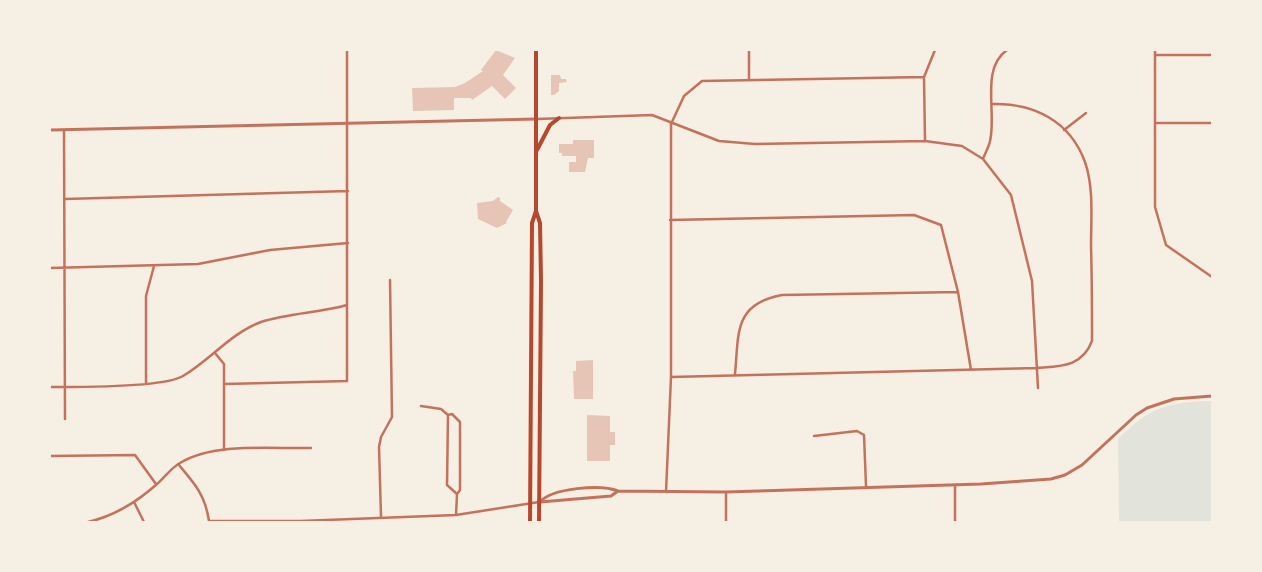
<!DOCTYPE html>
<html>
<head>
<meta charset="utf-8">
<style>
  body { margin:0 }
  #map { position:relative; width:1262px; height:572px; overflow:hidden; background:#f6efe4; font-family:Helvetica,sans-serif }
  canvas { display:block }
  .frame { position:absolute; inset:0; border:51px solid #f6efe4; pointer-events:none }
</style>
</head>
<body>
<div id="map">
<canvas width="1262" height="572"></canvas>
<div class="frame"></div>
</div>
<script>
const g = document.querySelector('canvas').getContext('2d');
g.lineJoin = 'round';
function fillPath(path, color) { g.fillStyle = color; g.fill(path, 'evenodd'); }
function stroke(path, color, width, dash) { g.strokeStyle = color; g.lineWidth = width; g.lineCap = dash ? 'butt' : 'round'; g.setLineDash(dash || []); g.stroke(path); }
fillPath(new Path2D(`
  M 1212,401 L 1212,522 L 1119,522 L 1118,439 C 1149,407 1168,402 1212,401 Z`), '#e2e4dc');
fillPath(new Path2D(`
  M 496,50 L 515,58 L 503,75 L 516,88 L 505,99 L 492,86 L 472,100 L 471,98 L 454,98 L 454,110 L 413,111 L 412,88 L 455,87 L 465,83 L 483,71 L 481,70 Z
  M 551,75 L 560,75 L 561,79 L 566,79 L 567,82 L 559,83 L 559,91 L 554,95 L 551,95 Z
  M 573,140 L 594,140 L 594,158 L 588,158 L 585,172 L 569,172 L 569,162 L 576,162 L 576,156 L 562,156 L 562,153 L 559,153 L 559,144 L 573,144 Z
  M 498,197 L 500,198 L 500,201 L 513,210 L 506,222 L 507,223 L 497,228 L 478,219 L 477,203 L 493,201 Z
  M 593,360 L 593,399 L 574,399 L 573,371 L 576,371 L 576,361 Z
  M 587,415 L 610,416 L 610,432 L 615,432 L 615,445 L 610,445 L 610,461 L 587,461 Z`), '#e6c5b7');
stroke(new Path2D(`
  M 1155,50 L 1155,207 L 1166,245 L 1212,277
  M 1155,55 L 1212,55
  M 749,80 L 749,50
  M 537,119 L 652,115 L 719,141 L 755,144 L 925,141 L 962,146 L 983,159 L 1011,195 L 1032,281 L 1038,388
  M 1156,123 L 1212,123
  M 64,130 L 65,419
  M 1064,130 L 1086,113
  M 925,141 L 924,77 L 935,50
  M 983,159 C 985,153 989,147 990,141 C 997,113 980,69 1007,50
  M 65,199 L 348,191
  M 670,220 L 914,215 L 941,225 L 958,292 L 971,370
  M 50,268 L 198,264 L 270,250 L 348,243
  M 215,353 L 224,364 L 224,450
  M 735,374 C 739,334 733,304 782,295 L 958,292
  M 671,377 L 1037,368 C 1061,366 1082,367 1092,341 C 1092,310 1092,278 1091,246 C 1091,219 1094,188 1085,162 C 1070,121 1034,103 992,104
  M 146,383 L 146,296 L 154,266
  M 225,384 L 347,381 L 347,50
  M 50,387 C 77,387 163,388 183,376 C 210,360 231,333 261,322 C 289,313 319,313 347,305
  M 421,406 L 441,409 L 448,415
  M 814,436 L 857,431 L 864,435 L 866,486
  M 50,456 L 135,455 L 156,484
  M 178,464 C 194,483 205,494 209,521
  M 666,492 L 671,377 L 671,124 L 684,96 L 702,81 L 924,77
  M 726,492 L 726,522
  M 134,502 L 144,522
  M 456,515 L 457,494 L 460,490 L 460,422 L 452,414 L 448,415 L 447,485 L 457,494
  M 381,516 L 379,447 L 381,437 L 392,417 L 390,280
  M 209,521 L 300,521 L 456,515 L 539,502
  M 88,522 C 114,516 138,501 157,484 C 165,477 171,468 180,463 C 215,442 271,449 311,448
  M 955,522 L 955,485`), '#c5725c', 2.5);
stroke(new Path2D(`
  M 50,130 L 537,119
  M 540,502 C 552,488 601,484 618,491 L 726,492 L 981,484 L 1051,479 L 1065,475 L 1082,465 L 1136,415 L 1147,408 L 1174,399 L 1212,396
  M 540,502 L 611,496 L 618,491`), '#c5725c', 3);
stroke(new Path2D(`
  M 536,50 L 536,211 L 540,223 L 541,281 L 539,522
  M 537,150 L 550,125 L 559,118
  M 530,522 L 532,223 L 536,211`), '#b5482f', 4);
</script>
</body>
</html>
